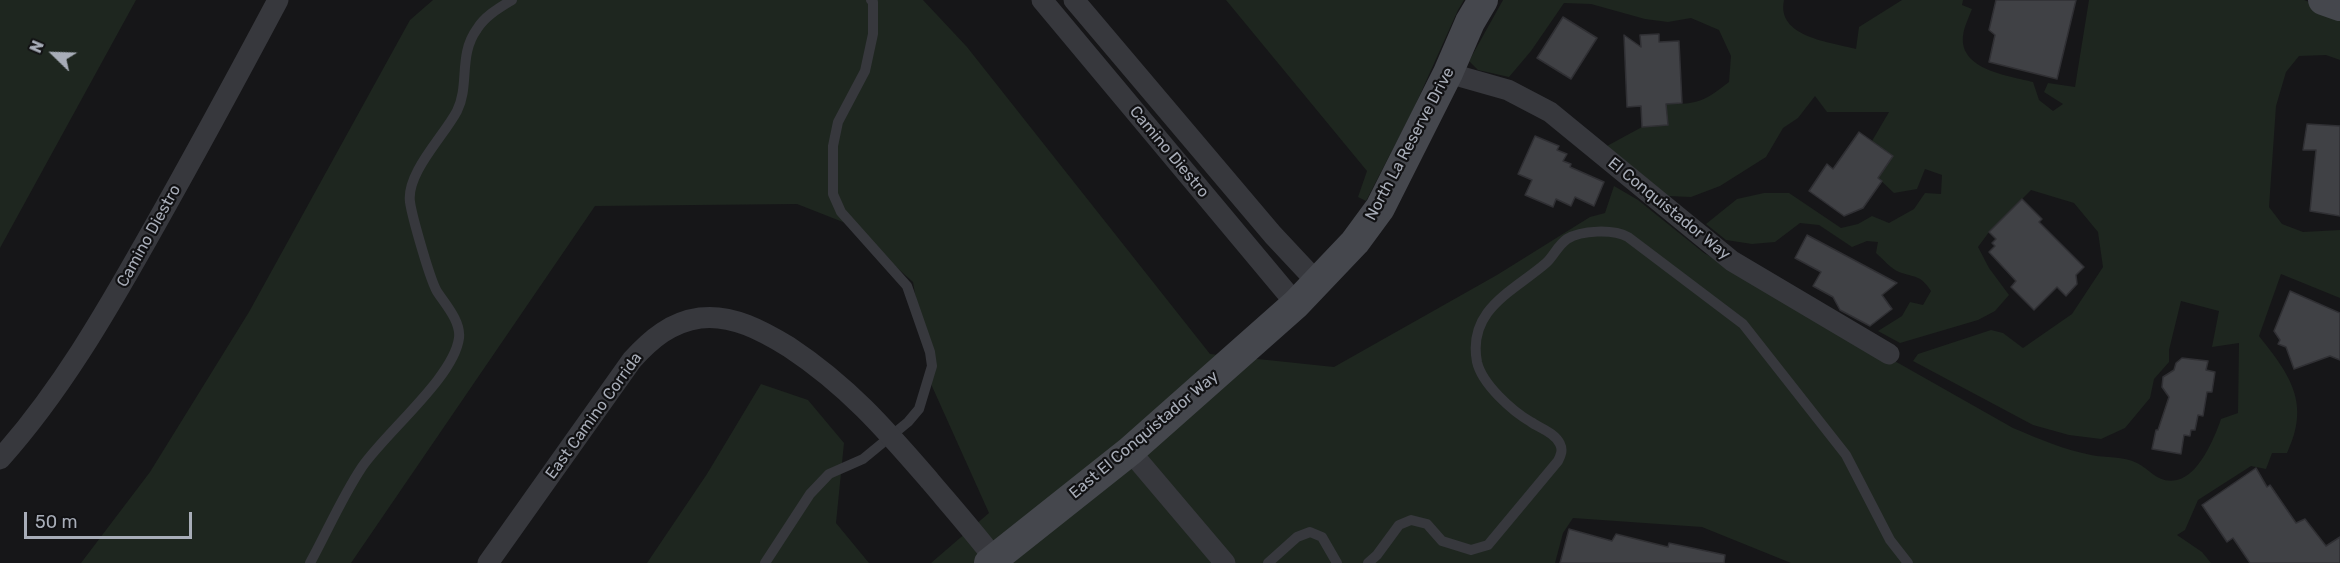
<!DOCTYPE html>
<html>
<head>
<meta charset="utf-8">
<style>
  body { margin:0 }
  #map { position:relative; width:2340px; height:563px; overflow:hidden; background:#161618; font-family:Rubik,sans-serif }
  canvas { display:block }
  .north { position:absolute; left:24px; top:24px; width:60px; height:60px; -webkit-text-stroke:4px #111113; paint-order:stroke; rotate:293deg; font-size:16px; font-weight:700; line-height:24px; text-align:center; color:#a8adb8 }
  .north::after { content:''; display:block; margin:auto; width:21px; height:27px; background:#a8adb8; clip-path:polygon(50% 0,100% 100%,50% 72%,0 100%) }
  .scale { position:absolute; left:24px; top:512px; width:168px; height:27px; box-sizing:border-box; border:3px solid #a8adb8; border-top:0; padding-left:8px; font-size:18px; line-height:21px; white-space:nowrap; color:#a8adb8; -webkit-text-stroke:4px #111113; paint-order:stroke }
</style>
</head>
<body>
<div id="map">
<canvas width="2340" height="563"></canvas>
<div class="north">N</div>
<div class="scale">50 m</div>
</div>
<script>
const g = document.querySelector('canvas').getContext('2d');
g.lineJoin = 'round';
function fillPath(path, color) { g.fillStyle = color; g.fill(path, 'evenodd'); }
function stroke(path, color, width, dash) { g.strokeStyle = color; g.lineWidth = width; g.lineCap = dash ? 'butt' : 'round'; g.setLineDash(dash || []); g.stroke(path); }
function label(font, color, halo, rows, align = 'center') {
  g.font = font + ' Rubik,sans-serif'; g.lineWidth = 4.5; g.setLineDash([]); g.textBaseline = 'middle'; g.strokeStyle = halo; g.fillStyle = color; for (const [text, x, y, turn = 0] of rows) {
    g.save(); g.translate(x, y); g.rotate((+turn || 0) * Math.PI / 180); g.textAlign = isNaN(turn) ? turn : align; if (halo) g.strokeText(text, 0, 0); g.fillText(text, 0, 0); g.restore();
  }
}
fillPath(new Path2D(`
  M 0,0 L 136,0 L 0,248 Z
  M 433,0 L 923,0 L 967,47 L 1210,354 L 1334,367 L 1497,275 L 1590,217 L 1605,213 L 1614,186 L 1638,200 L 1704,253 L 2013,428 C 2039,439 2065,450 2091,455 C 2105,458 2124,456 2137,463 C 2151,470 2158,484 2177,480 C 2199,475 2214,439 2221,419 L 2238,413 L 2239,343 L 2212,347 L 2219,311 L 2181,301 L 2169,350 L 2169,362 L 2154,379 L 2150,398 L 2125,428 L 2101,439 L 2069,435 L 2033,425 L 1913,361 L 1918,354 L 1991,330 L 2003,333 L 2023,348 L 2072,314 L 2103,267 L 2098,232 L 2074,203 L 2031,190 L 1989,232 L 1978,247 L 1989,268 L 2009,295 L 1995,311 L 1978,320 L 1900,343 L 1878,331 L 1902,316 L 1910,302 L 1923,305 L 1931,291 C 1920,274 1915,278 1899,272 C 1891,269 1883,259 1876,253 L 1878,242 L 1867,241 L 1852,247 L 1819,225 L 1800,223 L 1775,242 L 1752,244 L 1726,240 L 1706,224 L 1737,199 L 1764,193 L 1789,193 L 1841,228 L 1858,224 L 1872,216 L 1889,223 L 1914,209 L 1925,193 L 1941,194 L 1942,175 L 1925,169 L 1917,189 L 1894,193 L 1878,178 L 1893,156 L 1872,141 L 1889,112 L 1827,112 L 1815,96 L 1798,118 L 1783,128 L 1766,157 L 1720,186 L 1691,197 L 1668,196 L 1607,146 L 1642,127 L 1667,125 L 1666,104 C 1699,104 1703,102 1729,82 L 1731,56 L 1719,30 L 1691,18 L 1668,22 L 1645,19 L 1591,4 L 1564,3 L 1531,51 L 1509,77 L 1478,70 L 1469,61 L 1503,0 L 1784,0 C 1776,37 1830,42 1856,49 L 1859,27 L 1902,0 L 1963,0 L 1962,5 L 1972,9 C 1969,17 1964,27 1963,36 C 1959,70 2010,76 2033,82 L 2039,100 L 2053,111 L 2063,104 L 2044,92 L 2048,83 L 2075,87 L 2089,0 L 2304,0 L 2340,13 L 2340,60 L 2326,55 L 2299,56 L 2286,72 L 2276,106 L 2269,207 L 2282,224 L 2303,232 L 2340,230 L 2340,298 L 2281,274 L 2259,336 C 2290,375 2311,403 2287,453 L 2272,453 L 2266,469 L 2251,466 L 2198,500 L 2185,530 L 2177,535 L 2202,552 L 2211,563 L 1791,563 L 1702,527 L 1573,518 L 1563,533 L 1555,563 L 931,563 L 989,513 L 931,384 L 913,282 L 848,224 L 797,204 L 595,206 L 351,563 L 81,563 L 150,472 L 249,312 L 410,20 Z
  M 1226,0 L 1464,0 L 1458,10 L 1414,108 L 1366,201 L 1358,197 L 1367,171 Z
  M 761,384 L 808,400 L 844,443 L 836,523 L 869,563 L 647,563 L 707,474 Z`), '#1e261f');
const building = new Path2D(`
  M 1996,0 L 2076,0 L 2057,79 L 1989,62 L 1995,35 L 1989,30 Z
  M 1563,17 L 1597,38 L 1571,79 L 1537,58 Z
  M 1659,34 L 1659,42 L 1679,41 L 1682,103 L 1666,104 L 1668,125 L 1642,127 L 1641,106 L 1627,107 L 1624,35 L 1641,47 L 1640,35 Z
  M 2307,124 L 2340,126 L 2340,216 L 2310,211 L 2316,150 L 2303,150 Z
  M 1859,132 L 1893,156 L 1878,178 L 1882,181 L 1863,208 L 1844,216 L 1809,191 L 1827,164 L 1833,169 Z
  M 1535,136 L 1559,146 L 1557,150 L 1567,154 L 1563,161 L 1571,164 L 1570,167 L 1604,182 L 1594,206 L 1575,197 L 1571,206 L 1556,199 L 1553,207 L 1525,195 L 1532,180 L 1518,174 Z
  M 2022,199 L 2042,219 L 2039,222 L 2084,267 L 2076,275 L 2077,284 L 2066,296 L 2057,287 L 2034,310 L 2011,287 L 2016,281 L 1989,252 L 1995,246 L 1992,243 L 1996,239 L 1989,232 Z
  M 1807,235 L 1897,283 L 1882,295 L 1892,309 L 1870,326 L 1840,310 L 1833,297 L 1813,286 L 1821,272 L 1795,258 Z
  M 2290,291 L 2340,313 L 2340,360 L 2330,356 L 2294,369 L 2286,347 L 2278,344 L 2280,340 L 2274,331 Z
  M 2182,358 L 2208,361 L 2206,370 L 2215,372 L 2212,392 L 2207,392 L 2203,416 L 2198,415 L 2195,430 L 2191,430 L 2190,436 L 2184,435 L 2181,454 L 2152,449 L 2156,430 L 2158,430 L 2169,397 L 2162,387 L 2163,377 L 2174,370 L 2176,363 Z
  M 2256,468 L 2267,487 L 2270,485 L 2296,523 L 2305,519 L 2326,546 L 2340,537 L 2340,563 L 2250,563 L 2233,538 L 2227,542 L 2202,505 Z
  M 1569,529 L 1612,541 L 1616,534 L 1668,547 L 1669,543 L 1725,555 L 1724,563 L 1560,563 Z`);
fillPath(building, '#404145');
stroke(building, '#303034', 1.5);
stroke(new Path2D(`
  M 310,563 C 327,532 342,497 362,467 C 386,432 454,377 459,338 C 461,322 446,305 438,293 C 431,284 412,216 410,202 C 406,173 444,136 457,111 C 470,85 458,55 477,29 C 485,16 499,8 512,0
  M 765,563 L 810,494 L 829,474 L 863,459 L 908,422 L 919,409 L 932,366 L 930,352 L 907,286 L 841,212 L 833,194 L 833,146 L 838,122 L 865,71 L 873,34 L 873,2 L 871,0
  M 1268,563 L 1297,537 L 1310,532 L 1322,537 L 1337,563
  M 1368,563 L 1377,555 L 1399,525 L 1411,520 L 1427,524 L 1442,541 L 1471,550 L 1488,545 L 1558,461 C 1561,455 1563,450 1560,444 C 1555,433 1540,428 1531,422 C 1512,411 1482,384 1477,362 C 1467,309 1514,291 1546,263 C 1553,257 1558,245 1567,239 C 1581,230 1614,229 1628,237 L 1743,324 L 1846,455 L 1890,540 L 1908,563`), '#37383d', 10);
stroke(new Path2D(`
  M 1042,0 L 1296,304
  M 1074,0 L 1273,235 L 1317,282
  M 1448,73 L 1508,90 L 1550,112 L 1732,261 L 1889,354
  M 1130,451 L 1225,563
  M 0,459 C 60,392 105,314 149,236 C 193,158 236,79 278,0
  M 488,563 L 632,360 C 651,339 671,322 700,318 C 732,314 763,331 789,347 C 848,386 885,429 930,481 C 952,507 974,532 994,558`), '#37383d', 21);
stroke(new Path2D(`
  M 2323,0 L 2340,6
  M 989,563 L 1130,451 L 1296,304 L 1355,242 L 1380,208 L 1448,73 L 1470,22 L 1483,0`), '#45474d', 30);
label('16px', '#a8adb8', '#111113', [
  ["North La Reserve Drive",1410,144,-62],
  ["Camino Diestro",1169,152,50],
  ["El Conquistador Way",1669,209,39],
  ["Camino Diestro",149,236,-61],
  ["East Camino Corrida",594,416,-54],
  ["East El Conquistador Way",1144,435,-40]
]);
</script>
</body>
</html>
